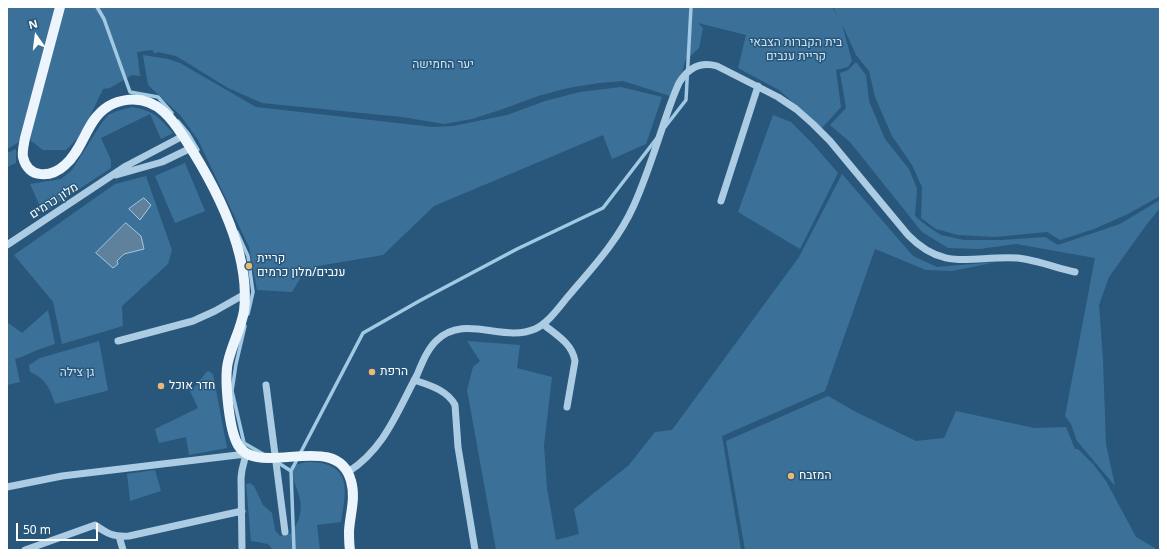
<!DOCTYPE html>
<html>
<head>
<meta charset="utf-8">
<style>
  body { margin:0 }
  #map { position:relative; width:1167px; height:557px; overflow:hidden; background:#28577b; font-family:"Noto Sans",sans-serif }
  canvas { display:block }
  .frame { position:absolute; inset:0; border:8px solid #fff; pointer-events:none }
  .north { position:absolute; left:16px; top:16px; width:40px; height:40px; -webkit-text-stroke:3px #28577b; paint-order:stroke; rotate:346deg; font-size:11px; font-weight:700; line-height:16px; text-align:center; color:#fff }
  .north::after { content:''; display:block; margin:auto; width:14px; height:18px; background:#fff; clip-path:polygon(50% 0,100% 100%,50% 72%,0 100%) }
  .scale { position:absolute; left:16px; top:523px; width:82px; height:18px; box-sizing:border-box; border:2px solid #fff; border-top:0; padding-left:5px; font-size:12px; line-height:14px; white-space:nowrap; color:#fff; -webkit-text-stroke:3px #28577b; paint-order:stroke }
</style>
</head>
<body>
<div id="map">
<canvas width="1167" height="557"></canvas>
<div class="frame"></div>
<div class="north">N</div>
<div class="scale">50 m</div>
</div>
<script>
const g = document.querySelector('canvas').getContext('2d');
g.lineJoin = 'round';
function fillPath(path, color) { g.fillStyle = color; g.fill(path, 'evenodd'); }
function stroke(path, color, width, dash) { g.strokeStyle = color; g.lineWidth = width; g.lineCap = dash ? 'butt' : 'round'; g.setLineDash(dash || []); g.stroke(path); }
function label(font, color, halo, rows, align = 'center') {
  g.font = font + ' "Noto Sans",Heebo,sans-serif'; g.lineWidth = 3; g.setLineDash([]); g.textBaseline = 'middle'; g.strokeStyle = halo; g.fillStyle = color; for (const [text, x, y, turn = 0] of rows) {
    g.save(); g.translate(x, y); g.rotate((+turn || 0) * Math.PI / 180); g.textAlign = isNaN(turn) ? turn : align; if (halo) g.strokeText(text, 0, 0); g.fillText(text, 0, 0); g.restore();
  }
}
fillPath(new Path2D(`
  M 7,7 L 832,7 L 838,17 L 833,7 L 1160,7 L 1160,196 L 1128,214 L 1094,229 L 1060,240 L 1047,232 L 995,237 L 958,235 L 936,229 L 921,218 L 922,187 L 912,165 L 892,136 L 875,97 L 869,71 L 856,55 L 842,24 L 852,61 L 848,67 L 836,70 L 841,107 L 822,128 L 779,90 L 738,68 L 746,35 L 698,23 L 703,28 L 699,48 L 685,61 L 682,74 L 670,96 L 623,81 L 599,83 L 568,88 L 538,96 L 503,109 L 472,119 L 444,124 L 402,117 L 262,103 L 228,88 L 176,56 L 158,52 L 155,54 L 152,50 L 137,52 L 140,76 L 132,75 L 110,88 L 103,89 L 81,135 L 66,150 L 43,150 L 30,140 L 30,136 L 7,149 Z
  M 143,55 L 168,59 L 180,63 L 256,107 L 433,127 L 453,126 L 507,115 L 545,101 L 580,92 L 621,87 L 662,97 L 646,144 L 612,159 L 603,135 L 434,206 L 383,255 L 318,266 L 303,274 L 292,292 L 257,290 L 249,247 L 198,140 L 180,115 L 148,85 Z
  M 856,62 L 866,75 L 869,101 L 885,139 L 909,169 L 917,189 L 915,216 L 927,226 L 941,235 L 964,240 L 1002,240 L 1045,237 L 1058,245 L 1120,224 L 1160,200 L 1160,208 L 1147,224 L 1109,277 L 1099,305 L 1103,360 L 1106,444 L 1115,486 L 1077,441 L 1071,424 L 1065,416 L 1095,258 L 1016,244 L 979,249 L 948,248 L 922,232 L 850,142 L 830,125 L 846,108 L 840,73 L 848,70 Z
  M 132,107 C 154,111 159,117 173,133 L 161,139 L 150,114 L 101,138 L 111,160 L 111,168 L 43,213 L 30,184 L 61,179 L 72,170 L 101,124 L 108,115 L 117,111 Z
  M 773,115 L 791,122 L 813,144 L 838,173 L 800,249 L 738,212 Z
  M 16,149 L 16,163 L 7,167 L 7,153 Z
  M 185,163 L 205,211 L 175,223 L 155,176 Z
  M 842,174 L 913,256 L 937,267 L 997,262 L 952,271 L 926,270 L 875,249 L 825,391 L 722,436 L 741,550 L 496,550 L 467,390 L 473,367 L 480,361 L 467,341 L 520,345 L 517,368 L 552,377 L 544,445 L 547,488 L 556,540 L 579,534 L 574,509 L 629,465 L 655,432 L 672,430 L 799,257 Z
  M 146,176 L 172,250 L 168,264 L 122,306 L 123,326 L 62,344 L 53,302 L 14,255 L 115,184 Z
  M 48,310 L 55,344 L 37,350 L 24,356 L 15,359 L 20,382 L 7,385 L 7,322 L 22,333 Z
  M 99,341 L 108,390 L 106,391 L 55,404 C 50,388 46,379 30,372 L 29,365 L 40,358 Z
  M 208,371 L 213,374 L 227,448 L 189,455 L 186,437 L 159,443 L 155,429 L 198,408 L 190,391 C 198,385 201,377 208,371 Z
  M 828,396 L 856,412 L 916,441 L 944,438 L 956,411 L 1034,428 L 1066,427 L 1075,449 L 1078,449 L 1093,464 L 1106,481 L 1136,537 L 1155,548 L 1155,550 L 745,550 L 726,441 Z
  M 307,462 C 313,462 320,462 325,464 C 353,471 344,501 341,522 L 317,525 L 320,550 L 273,550 L 268,544 L 251,541 L 246,484 L 250,483 L 254,486 L 263,505 L 272,513 L 275,530 L 280,536 L 292,533 C 310,502 296,496 290,466 Z
  M 155,470 L 161,491 L 130,501 L 127,474 Z`), '#3b7198');
const water = new Path2D(`
  M 144,198 L 151,205 L 140,220 L 129,209 Z
  M 126,223 L 141,236 L 144,249 L 124,254 L 117,261 L 118,264 L 113,268 L 96,253 Z`);
fillPath(water, '#60819b');
stroke(water, '#a1c9e4', 1);
stroke(new Path2D(`
  M 97,7 L 104,19 L 130,92 L 158,97 L 172,113
  M 178,121 L 188,133 L 198,150
  M 665,127 L 686,100 L 691,7
  M 237,232 L 248,256 L 253,292 L 248,314
  M 245,326 L 236,364 L 232,391 L 244,443 L 263,454
  M 277,462 L 291,471 L 294,550
  M 291,471 L 363,333 L 421,300 L 517,249 L 603,208 L 657,138`), '#a1c9e4', 3.5);
stroke(new Path2D(`
  M 116,175 L 162,162 L 191,148
  M 721,201 L 758,86
  M 7,245 L 126,166 L 183,136
  M 543,324 C 556,335 572,343 575,361 L 567,407
  M 118,341 L 193,321 L 215,311 L 245,294
  M 414,380 C 429,385 447,390 455,405 L 458,447 L 475,550
  M 266,385 L 285,532
  M 348,472 C 385,448 397,412 417,375 C 422,363 427,350 436,341 C 464,313 503,343 535,329 C 550,322 561,304 571,293 C 595,265 619,239 634,205 C 647,176 656,146 666,117 C 670,105 674,94 679,83 C 688,68 700,61 717,66 L 778,97 L 796,109 L 813,124 L 830,141 L 908,235 C 945,273 973,255 1018,258 C 1036,260 1057,268 1075,272
  M 7,487 L 62,476 L 246,454 L 242,470 L 241,478 L 242,550
  M 119,536 L 123,550
  M 25,550 L 95,525 C 108,534 113,537 129,536 L 242,511`), '#accce4', 7);
stroke(new Path2D(`
  M 60,7 L 25,138 C 24,144 22,151 23,157 C 28,180 52,177 65,165 C 79,153 84,134 94,120 C 111,96 143,93 164,112 C 173,120 179,130 185,139 C 216,187 251,253 244,311 C 241,329 232,344 228,362 C 224,379 229,425 236,441 C 253,483 337,427 351,481 C 356,498 350,514 349,531 C 349,537 349,544 350,550`), '#ecf4fc', 10);
for (const [x, y, r, color] of [
  [249,266,4,"#ebb973"],
  [372,372,4,"#ebb973"],
  [161,386,4,"#ebb973"],
  [791,476,4,"#ebb973"]
]) { const dot = new Path2D(); dot.arc(x, y, r, 0, 2 * Math.PI); g.fillStyle = color; g.fill(dot); stroke(dot, '#28577b', 1.5); }
label('12px', '#cee4f3', '#28577b', [
  ["בית הקברות הצבאי",796,43],
  ["קריית ענבים",796,57],
  ["יער החמישה",443,65],
  ["גן צילה",77,373]
]);
label('12px', '#fff', '#28577b', [
  ["מלון כרמים",54,201,-33]
]);
label('12px', '#fff', '#28577b', [
  ["קריית",257,259],
  ["ענבים/מלון כרמים",257,273],
  ["הרפת",380,372],
  ["חדר אוכל",169,386],
  ["המזבח",799,476]
], 'left');
</script>
</body>
</html>
